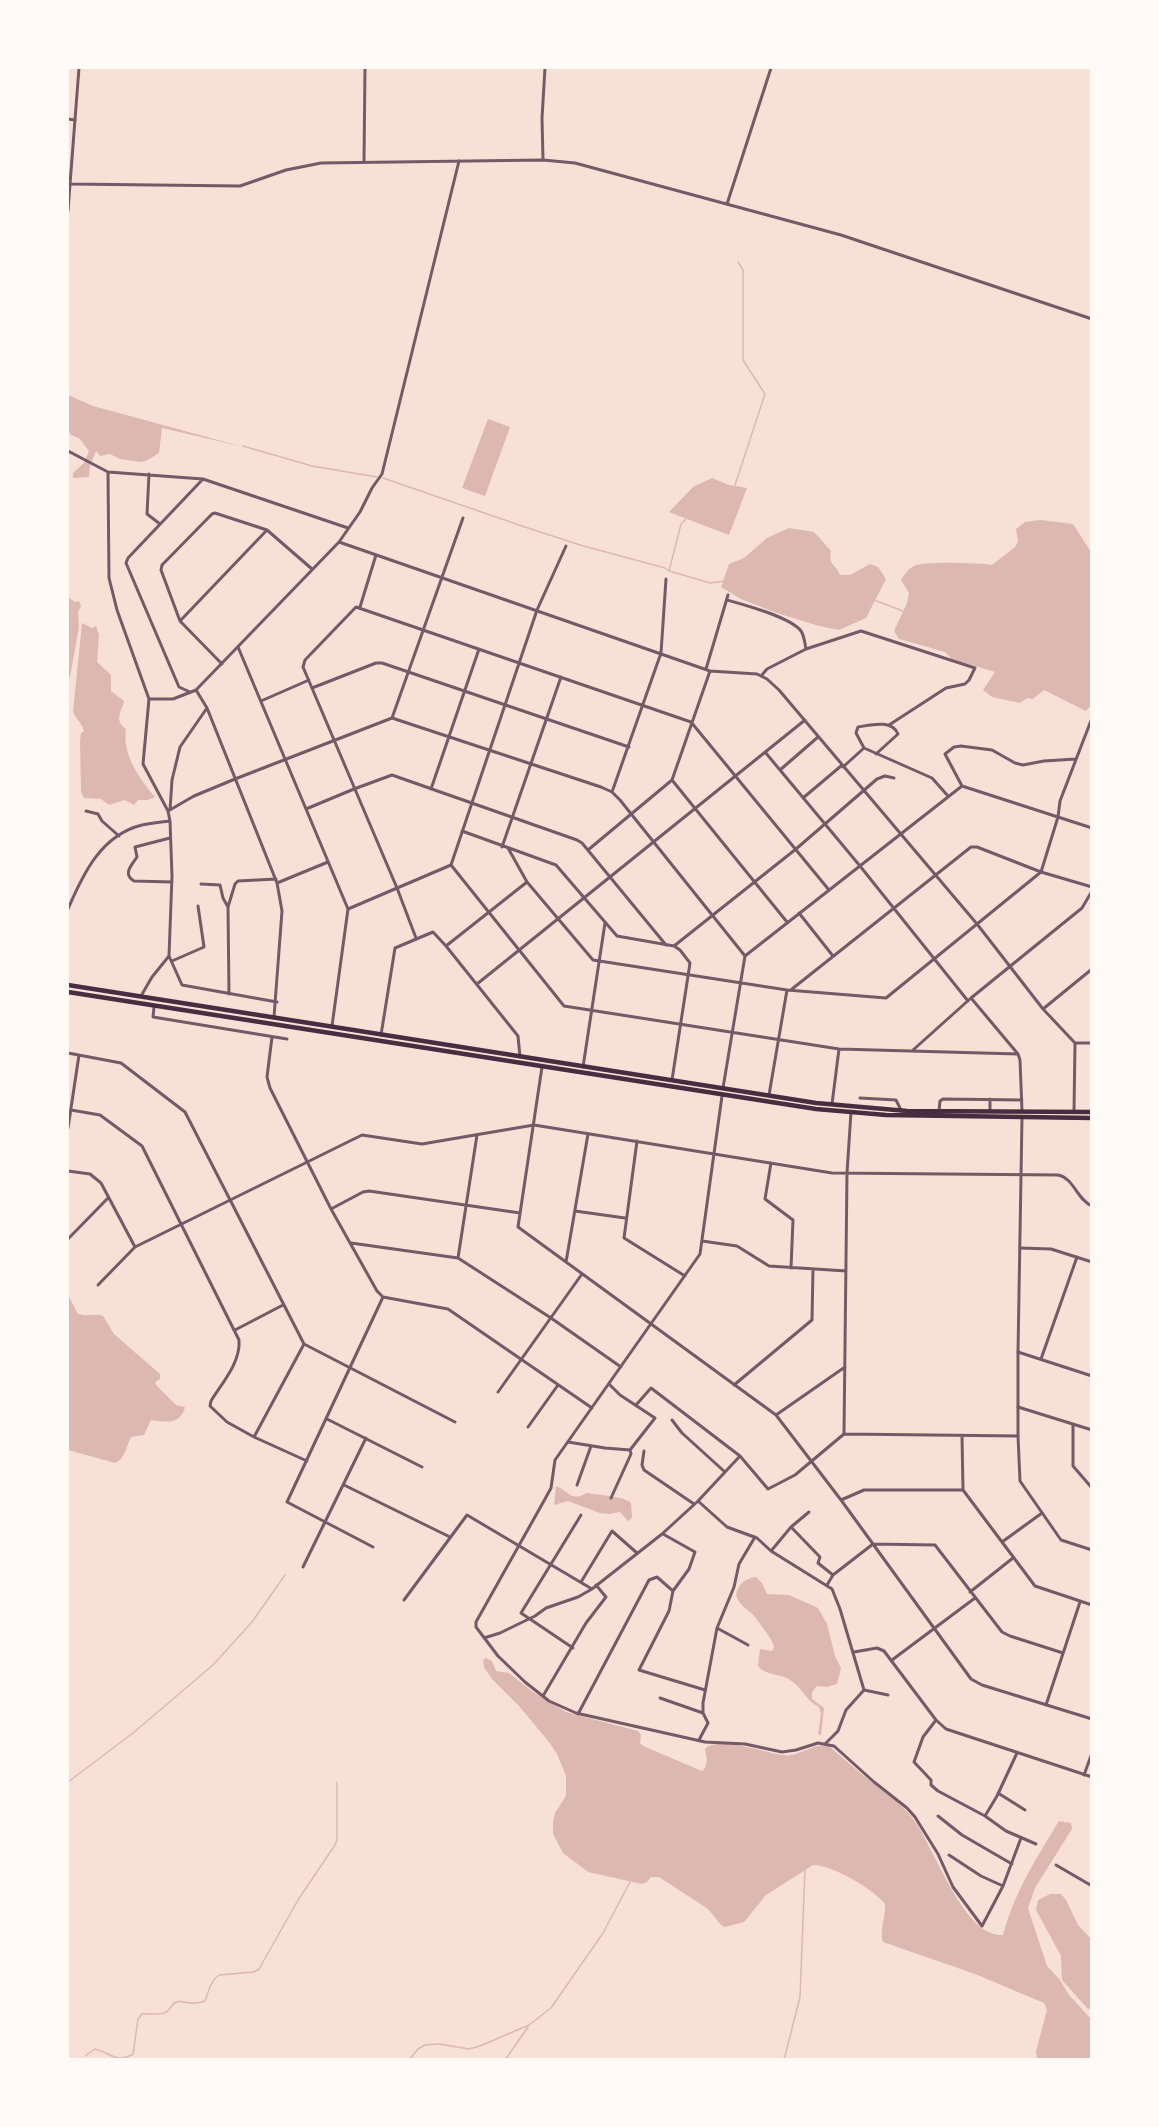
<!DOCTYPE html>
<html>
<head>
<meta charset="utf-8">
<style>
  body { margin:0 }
  #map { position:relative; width:1159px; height:2127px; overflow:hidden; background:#f7e1d7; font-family:"Varela Round",sans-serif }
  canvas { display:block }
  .frame { position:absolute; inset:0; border:69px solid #fffaf5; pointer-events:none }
</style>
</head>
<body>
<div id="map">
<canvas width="1159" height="2127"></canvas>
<div class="frame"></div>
</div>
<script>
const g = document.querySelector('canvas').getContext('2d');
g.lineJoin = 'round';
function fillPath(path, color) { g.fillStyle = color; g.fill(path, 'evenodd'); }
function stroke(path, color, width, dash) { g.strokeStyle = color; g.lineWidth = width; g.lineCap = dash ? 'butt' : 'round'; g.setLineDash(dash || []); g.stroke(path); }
fillPath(new Path2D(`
  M 68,395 L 93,406 L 244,447 L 162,428 L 159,453 L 146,461 L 141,462 L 120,459 L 110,454 L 100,456 L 96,451 L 90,466 L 89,477 L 73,478 L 73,473 L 84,463 L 89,451 L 79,438 L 71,435 L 68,430 Z
  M 488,419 L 510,427 L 485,496 L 462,488 Z
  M 712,478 L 729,485 L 747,488 L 729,535 L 669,512 L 693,487 Z
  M 1041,520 L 1073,524 L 1091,552 L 1092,704 L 1086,711 L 1044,690 L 1033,699 L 1027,698 L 1020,703 L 992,697 L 983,690 L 995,672 L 952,659 L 945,652 L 899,639 L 894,631 L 907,603 L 909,593 L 901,580 C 905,574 908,569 914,566 C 925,561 978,563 992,565 L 1015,547 L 1018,541 L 1016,529 L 1025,522 Z
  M 789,528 L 814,532 L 831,551 C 828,566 836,564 840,575 L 850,575 L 870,564 L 878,567 L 886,579 L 866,618 L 839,630 L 819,626 L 777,613 L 741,599 L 721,587 L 729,564 L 744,558 L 767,538 Z
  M 68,597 L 75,602 L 79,601 L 81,606 L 78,612 L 79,627 L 70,677 L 68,677 Z
  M 82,623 L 92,628 L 96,626 L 99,635 L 97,662 L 111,675 L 111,691 L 124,701 C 121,713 114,720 126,729 C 122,754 139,778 155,797 L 148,800 L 138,800 L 134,805 L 125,800 L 109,805 L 101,799 L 84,798 L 81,792 L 80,741 L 81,733 L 84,731 C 82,723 76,719 73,712 Z
  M 68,1295 L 78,1314 C 87,1317 95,1313 103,1316 L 114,1334 L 160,1374 L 160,1379 L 155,1382 L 157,1386 L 176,1405 L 185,1407 C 181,1425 165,1422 151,1420 L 144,1435 L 131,1437 C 126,1447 125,1459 115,1463 L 68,1450 Z
  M 556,1486 C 571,1492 569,1502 587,1493 C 598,1495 624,1496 631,1503 L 632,1518 L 628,1521 L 620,1512 L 609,1514 L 600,1513 L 568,1501 L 554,1505 Z
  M 756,1577 L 762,1583 L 767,1594 L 789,1595 L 818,1608 L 827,1624 L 835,1656 L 841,1668 L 837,1684 L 827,1687 L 817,1686 L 812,1692 L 812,1699 L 824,1708 L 821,1735 L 818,1734 L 821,1714 L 819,1707 C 806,1701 802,1687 790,1680 C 780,1673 766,1676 758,1666 L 760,1649 L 772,1651 L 774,1647 C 773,1640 760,1624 755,1617 C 748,1608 741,1609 736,1595 C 738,1584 746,1578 756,1577 Z
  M 486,1658 L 492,1661 L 496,1671 L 509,1673 L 533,1692 L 566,1712 L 638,1731 L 641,1735 L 640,1743 L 643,1746 L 702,1771 L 705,1768 L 707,1760 L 705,1749 C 718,1735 765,1753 783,1755 C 799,1758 813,1742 829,1746 C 844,1759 859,1772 875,1785 C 887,1795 900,1803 910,1815 C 934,1843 962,1938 1003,1935 C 1014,1893 1037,1857 1059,1821 L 1071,1823 L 1072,1829 L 1035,1888 L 1028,1908 L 1047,1966 L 1060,1980 L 1069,1995 L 1091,2019 L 1091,2059 L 1037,2059 L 1036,2051 L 1047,2010 L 1044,2003 L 975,1974 L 883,1942 C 879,1931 886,1917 885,1904 C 873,1889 833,1865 813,1865 L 766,1895 L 744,1922 L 725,1927 L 721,1925 L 708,1909 L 659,1877 L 651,1877 L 647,1882 L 642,1884 L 588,1872 L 563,1853 L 553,1834 L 553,1823 L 555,1813 L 566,1796 L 566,1776 L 557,1754 L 549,1742 L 519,1706 L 492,1679 L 484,1667 L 483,1660 Z
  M 1050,1894 L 1061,1894 L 1066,1900 L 1078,1925 L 1091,1939 L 1091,2008 L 1088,2009 L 1062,1980 L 1061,1956 L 1036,1910 L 1038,1900 Z`), '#dcb8b0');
stroke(new Path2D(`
  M 243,446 L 312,466 L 377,477
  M 383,478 L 525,527 L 580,545 L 665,568 L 669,571 L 710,583 L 725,581
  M 735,485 L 765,394 L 743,360 L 743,270 L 738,262
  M 669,571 L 681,524 L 686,519
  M 874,600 L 903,611
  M 68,1782 L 133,1733 L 213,1665 L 252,1622 L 285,1575
  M 85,2056 L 95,2049 C 111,2053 116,2064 133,2054 L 138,2019 L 142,2014 C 149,2013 160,2016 166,2012 C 170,2010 172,2004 176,2002 C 183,1999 191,2007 205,2001 C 209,1991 210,1981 219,1975 L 254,1972 L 259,1969 L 298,1900 L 335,1845 L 337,1840 L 337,1782
  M 409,2060 L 418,2049 L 425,2045 L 439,2044 L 469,2049 L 480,2046 L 529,2025 L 551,2008 L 603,1933 L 630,1882
  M 505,2060 L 528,2027
  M 784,2060 L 800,1997 L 805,1869`), '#dcb8b0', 1.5);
stroke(new Path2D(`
  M 68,119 L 75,120
  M 543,160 L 542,118 L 545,68
  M 364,162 L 365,68
  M 727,204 L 771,68
  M 68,211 L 70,184
  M 68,451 L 108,472 L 203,479 L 348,528
  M 108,472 L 109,578 L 117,610 L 149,699 L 143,764 L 168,811 L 170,821 L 172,876 L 169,956 L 182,985 L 277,1002
  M 149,474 L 147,514 L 160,524
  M 339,542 L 710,671 L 757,674 L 767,679 L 779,690 L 977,924 L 1043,1009 L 1075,1043 L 1074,1112
  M 727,600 C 745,605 790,617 801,631 C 804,635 805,644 806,649
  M 360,607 L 376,555
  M 180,621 L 267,530
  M 238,647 L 348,909 L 332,1026
  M 222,664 L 180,621 L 161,570 L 162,565 L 212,514 L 215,513 L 267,530 L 312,569
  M 706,669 L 728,595
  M 761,676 L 767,669 L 806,649 L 861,631 L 975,668 L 969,680 L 965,684 L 946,688 L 889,725
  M 312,688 L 376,663 L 382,663 L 629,747
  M 196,690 L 207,708 L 277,883 L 282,911 L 274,1017
  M 190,692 L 179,687 L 126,563 L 128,558 L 203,479
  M 149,699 L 173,699 L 196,690 L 339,542 L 360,512 L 372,488 L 382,474 L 459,161
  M 261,701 L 309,680
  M 392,718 L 463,518
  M 864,748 L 856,733 L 858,727 C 871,725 892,719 898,734 L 876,754
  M 765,752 L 860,866 L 968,1001
  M 1076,759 L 1044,761 L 1023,765 L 1015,763 L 992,750 L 961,746 L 954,747 L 945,754 L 962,786 L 1092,828
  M 843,767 L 864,748 L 932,778 L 948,796
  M 780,770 L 818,737
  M 672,780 L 787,922
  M 431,789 L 479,649
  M 612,792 L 661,653 L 666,579
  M 803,798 L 841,766
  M 306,809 L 354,789 L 392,775 L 577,840 L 582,843 L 666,945
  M 170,810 L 172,780 L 180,747 L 207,708
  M 86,811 L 98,814 L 102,821 L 119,836
  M 168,811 L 194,796 L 235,779 L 392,718 L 601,787 L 612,792 L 620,800 L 745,956 L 723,1088
  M 462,831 L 556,865 L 617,936 L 674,946 L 680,950 L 690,963 L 672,1080
  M 170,838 L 135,847 L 137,857 C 132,865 122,874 134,881 L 172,882
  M 502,847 L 561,677
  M 508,848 L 527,882 L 593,960 L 787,990 L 886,998 L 1041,872 L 1058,817 L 1060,801 L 1092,718
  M 588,850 L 672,780 L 710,671
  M 451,865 L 564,1006 L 839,1049 L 1018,1054
  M 277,883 L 328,862
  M 201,884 L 220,885 L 223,898 L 228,907
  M 68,909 C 83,874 101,835 142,825 C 151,823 160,822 170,821
  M 348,909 L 451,865 L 537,610 L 566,546
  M 799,913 L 833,956
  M 416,938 L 397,888 L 303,667 L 305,660 L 356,607 L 691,722 L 829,890
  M 446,946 L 527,882
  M 674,946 L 796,849 L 877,779 L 885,776 L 894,778
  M 745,956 L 962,786
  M 172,961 L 204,947 L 198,906
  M 477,984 L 805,720
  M 792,989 L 971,847 L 977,847 L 1041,872 L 1092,887
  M 229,994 L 228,907 L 235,884 L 238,881 L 276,879
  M 141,996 L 152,977 L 169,956
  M 971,998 L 1018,1054 L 1020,1060 L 1022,1111
  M 154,1007 L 153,1017 L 287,1039
  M 1043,1009 L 1092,969
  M 381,1035 L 395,948 L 433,932 L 446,946 L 518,1036 L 520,1057
  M 272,1037 L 267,1077 L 270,1088 L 331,1209 L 377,1291 L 383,1297
  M 1075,1043 L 1092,1043
  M 913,1050 L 971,998 L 1082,908 L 1092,891
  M 68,1053 L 121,1063 L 185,1112 L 304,1344 L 455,1422
  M 542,1067 L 518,1227 L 776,1415 L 841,1500 L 971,1679 L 982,1685 L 1092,1719
  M 583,1067 L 605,923
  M 769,1095 L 787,990
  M 722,1096 L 700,1254 L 555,1460 L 551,1488 L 545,1499 L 476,1622 L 476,1627 L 498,1656 L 525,1682 L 549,1701 L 576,1713 L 705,1742 L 745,1744 L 782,1752 L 796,1750 L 818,1743 L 834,1746 L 874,1782 L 907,1808 L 915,1817 L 938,1854 L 953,1887 L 982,1926 L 1003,1886 L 1021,1838
  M 860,1098 L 896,1100 L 901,1110
  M 990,1099 L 990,1111
  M 832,1104 L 839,1049
  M 71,1110 L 100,1115 L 142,1146 L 239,1340 C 241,1362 222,1383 211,1401 L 210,1406 L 227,1422 L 254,1437
  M 939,1111 L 940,1101 L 943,1099 L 1022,1100
  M 68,1128 L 79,1055
  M 637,1141 L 624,1238 L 685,1276
  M 771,1163 L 765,1199 L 793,1220 L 791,1268
  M 68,1171 L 90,1174 L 101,1183 L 135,1247
  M 331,1209 L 363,1192 L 369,1191 L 520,1213
  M 575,1211 L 625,1218
  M 68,1239 L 108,1198
  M 702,1241 L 737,1246 L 769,1266 L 846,1271
  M 351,1243 L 458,1258 L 551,1318 L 621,1367
  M 1020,1248 L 1051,1249 L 1092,1262
  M 458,1258 L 477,1135
  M 566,1262 L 588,1134
  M 98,1285 L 135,1247 L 362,1135 L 422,1144 L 534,1125 L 832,1173 L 1058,1175 C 1074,1178 1077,1200 1092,1206
  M 383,1297 L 448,1309 L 592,1408
  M 235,1330 L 283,1305
  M 304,1344 L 254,1437 L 307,1461
  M 1018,1352 L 1092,1376
  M 1041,1359 L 1077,1257
  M 609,1384 L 620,1395 L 655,1418 L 630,1450 L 631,1454 L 611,1498
  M 734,1385 L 812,1320 L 813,1269
  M 498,1392 L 582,1274
  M 636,1405 L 651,1388 L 740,1456 L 768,1489 L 795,1475 L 844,1434 L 1018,1436
  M 1018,1407 L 1092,1430
  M 776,1415 L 845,1367
  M 327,1419 L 422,1467
  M 672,1420 L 682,1433 L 725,1472
  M 1073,1424 L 1073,1466 L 1092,1488
  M 528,1427 L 558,1385
  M 844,1434 L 847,1173 L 851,1112
  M 962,1436 L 963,1490
  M 568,1442 L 605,1448 L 630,1450
  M 644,1451 L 642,1465 L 644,1470 L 694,1504
  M 344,1485 L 450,1537
  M 577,1485 L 591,1446
  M 841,1500 L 864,1490 L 963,1490 L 1035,1586 L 1092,1605
  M 698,1501 L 727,1527 L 757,1538 L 771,1551 L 832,1589 L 840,1609 L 864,1690 L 888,1695
  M 791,1527 L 809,1512
  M 663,1534 L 695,1552 L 689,1569 L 673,1591 L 669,1611 L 639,1670 L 705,1690
  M 1002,1542 L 1042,1513
  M 373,1547 L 287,1502 L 383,1297
  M 771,1551 L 791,1527 L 820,1557 L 818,1563 L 833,1575 L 827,1585
  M 303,1567 L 366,1438
  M 833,1575 L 873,1544 L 935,1545 L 1002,1632 L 1010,1636 L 1063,1653
  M 581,1582 L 612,1531 L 637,1553
  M 970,1592 L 1013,1558
  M 404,1600 L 467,1515 L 592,1589
  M 717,1628 L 748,1645
  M 484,1638 L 500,1633 L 535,1616 L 546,1608 L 578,1597 L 592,1589 L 662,1534 L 698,1501 L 740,1456
  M 573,1648 L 521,1613 L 581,1515
  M 854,1652 L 877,1648 L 884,1651 L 936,1720 L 946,1729 L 1092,1777
  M 892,1660 L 975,1598
  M 543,1696 L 586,1623 L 606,1597 L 596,1585
  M 660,1698 L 703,1713
  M 1046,1705 L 1080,1602
  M 578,1714 L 649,1580 L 657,1577 L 673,1591
  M 936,1720 L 923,1737 L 914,1762 L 931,1780 L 931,1785 L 938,1791 L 985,1816 L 1006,1831 L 1036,1844
  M 699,1740 L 708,1723 L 703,1713 L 703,1703 L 717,1628 L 734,1587 L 739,1564 L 755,1537
  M 825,1744 L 838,1731 L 846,1710 L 864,1690
  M 998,1793 L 1025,1810
  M 938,1816 L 962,1835 L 1012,1864
  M 985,1816 L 997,1796 L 1017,1753
  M 949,1855 L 981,1876 L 1003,1886
  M 1056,1865 L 1092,1886`), '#755966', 3);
stroke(new Path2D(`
  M 79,68 L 70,184 L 240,186 L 286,170 L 321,163 L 543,160 L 575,163 L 841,235 L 1092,319
  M 1022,1117 L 1018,1352 L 1018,1436 L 1020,1481 L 1061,1540 L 1092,1550
  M 1084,1775 L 1092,1753`), '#755966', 3);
stroke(new Path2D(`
  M 68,985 L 816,1103 L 907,1111 L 1092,1112
  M 68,992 L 816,1109 L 886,1115 L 1092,1118`), '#4a2c40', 4.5);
</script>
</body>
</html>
